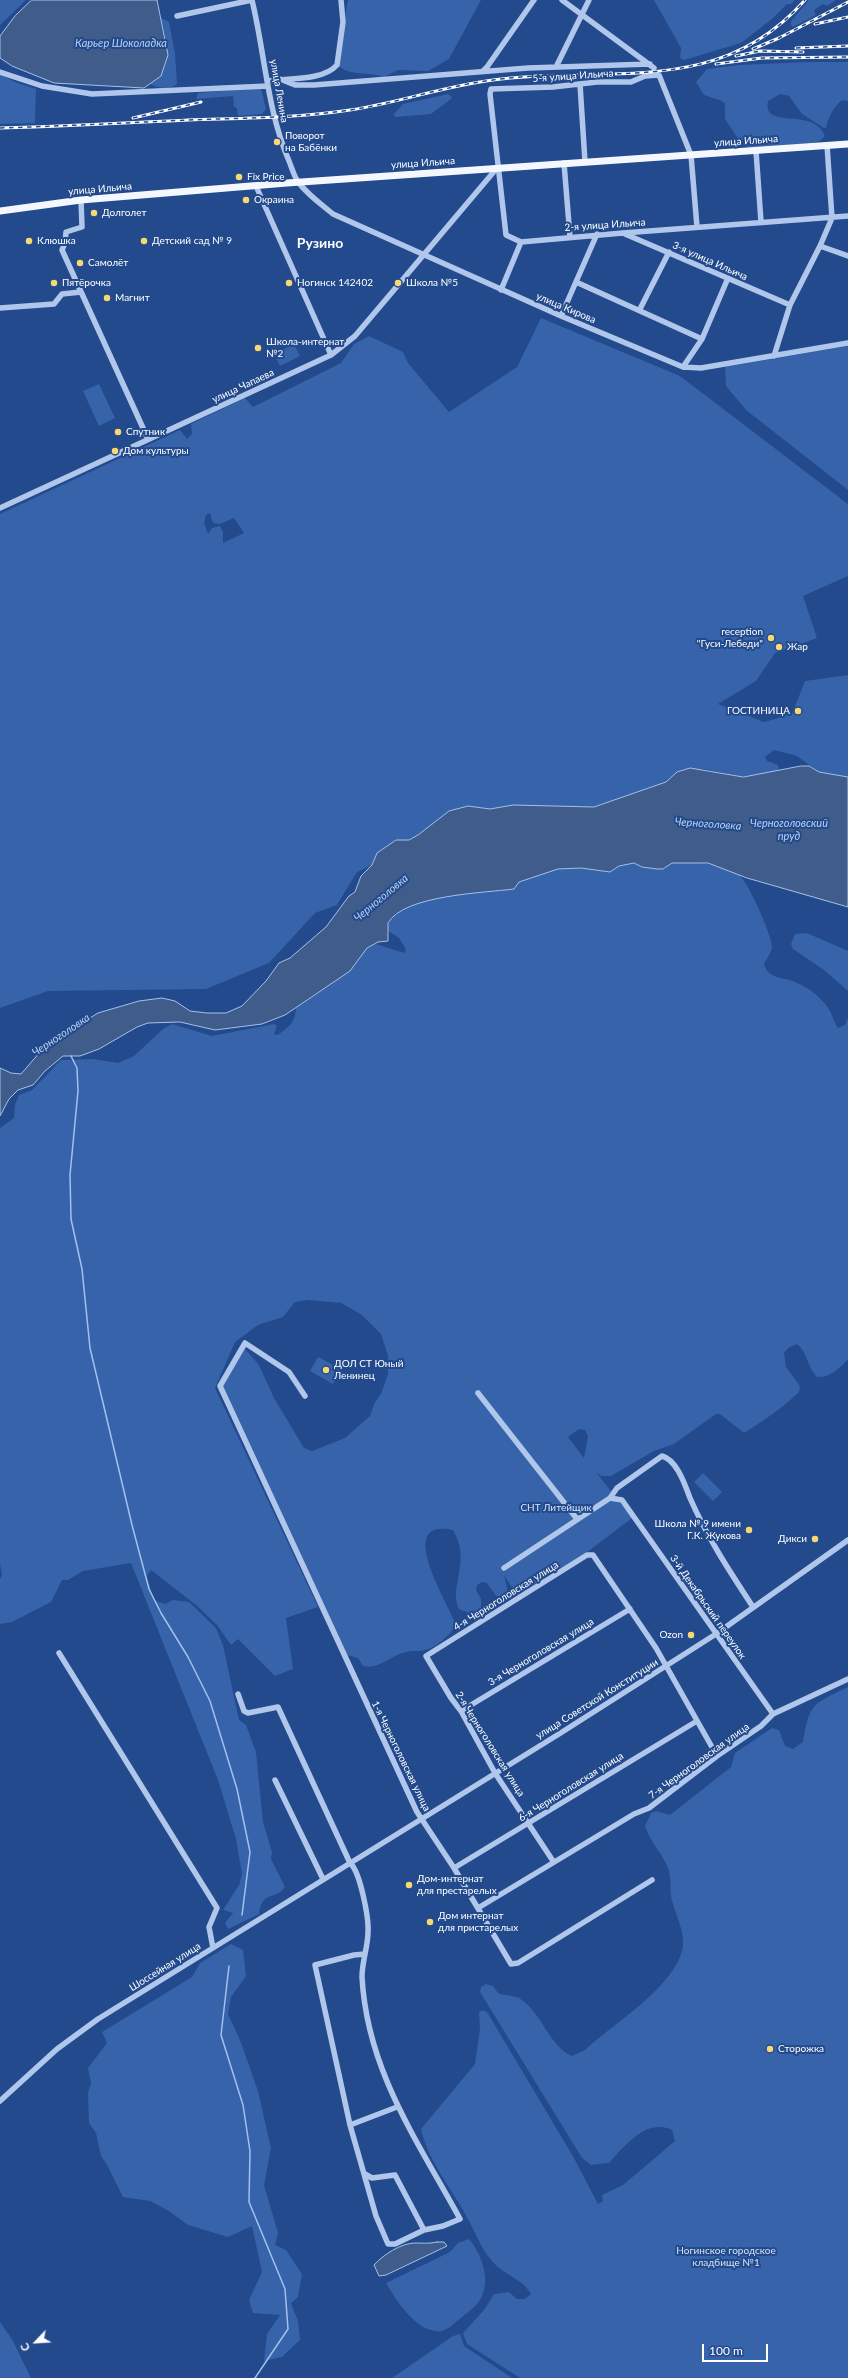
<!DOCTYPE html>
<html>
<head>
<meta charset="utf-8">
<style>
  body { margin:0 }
  #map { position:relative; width:848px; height:2378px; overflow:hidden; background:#224a8c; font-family:Lato,sans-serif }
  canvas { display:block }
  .north { position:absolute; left:16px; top:2322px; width:40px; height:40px; -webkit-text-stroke:3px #224a8c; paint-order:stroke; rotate:245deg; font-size:11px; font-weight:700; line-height:16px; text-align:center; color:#fff }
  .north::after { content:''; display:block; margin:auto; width:14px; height:18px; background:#fff; clip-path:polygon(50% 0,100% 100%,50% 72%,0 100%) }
  .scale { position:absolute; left:702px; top:2344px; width:66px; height:18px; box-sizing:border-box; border:2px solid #fff; border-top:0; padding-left:5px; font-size:12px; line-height:14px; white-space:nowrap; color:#fff; -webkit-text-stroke:3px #224a8c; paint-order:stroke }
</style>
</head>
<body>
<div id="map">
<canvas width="848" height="2378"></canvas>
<div class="north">С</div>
<div class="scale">100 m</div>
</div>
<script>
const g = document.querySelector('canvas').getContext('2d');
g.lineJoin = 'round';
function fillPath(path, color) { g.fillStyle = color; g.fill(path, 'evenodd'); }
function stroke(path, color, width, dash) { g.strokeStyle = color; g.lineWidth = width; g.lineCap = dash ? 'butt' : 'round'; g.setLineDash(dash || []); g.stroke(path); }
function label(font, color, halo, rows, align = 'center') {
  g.font = font + ' Lato,sans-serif'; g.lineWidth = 4; g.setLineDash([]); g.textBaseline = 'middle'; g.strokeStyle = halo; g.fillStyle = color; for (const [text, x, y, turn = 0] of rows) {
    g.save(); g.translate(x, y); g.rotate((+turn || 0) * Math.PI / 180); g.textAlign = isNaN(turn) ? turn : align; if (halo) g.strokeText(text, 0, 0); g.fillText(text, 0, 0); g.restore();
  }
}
fillPath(new Path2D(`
  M 0,0 L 26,0 L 0,25 Z
  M 348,0 L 481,0 L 449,59 L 428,71 L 398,70 L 384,77 C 367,71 351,77 337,65 Z
  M 654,0 L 795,0 L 791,4 L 787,4 L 772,19 L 741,43 L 684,60 L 680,58 L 681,48 Z
  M 809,0 L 836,0 L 827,6 L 823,4 L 814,10 L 816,15 L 793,27 L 791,25 L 791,21 Z
  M 161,18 L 169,22 L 175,53 L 177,84 C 170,90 157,88 150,84 C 176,66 166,44 161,18 Z
  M 807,62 L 848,62 L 848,101 L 842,100 C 834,107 828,117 826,128 L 824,128 L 802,114 L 789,96 L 780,94 L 768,101 C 762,131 814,106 825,136 L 820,141 L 812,143 L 752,148 L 742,145 L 725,119 L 725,104 L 722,101 L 704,95 L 696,82 L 707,69 L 739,65 Z
  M 0,74 L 15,82 L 36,89 L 35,123 L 0,124 Z
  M 261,88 L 266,109 L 262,114 L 238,116 L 237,108 L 234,107 L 233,96 L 196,99 L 198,93 Z
  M 448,94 L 452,97 L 451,99 L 431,114 L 395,117 L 394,114 L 403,104 Z
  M 541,318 L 680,376 L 848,504 L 848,576 L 803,596 L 817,638 L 775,653 L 756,681 L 718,704 L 764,722 L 792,714 L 805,681 L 848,675 L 848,777 L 819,772 L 797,756 L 774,750 L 765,757 L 767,761 L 778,765 L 779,771 L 743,777 L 703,769 L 677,772 L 666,782 L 594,807 L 490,809 L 468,806 L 449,811 L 418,835 L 409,840 L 396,840 L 377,853 L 372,865 L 357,872 L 337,905 L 315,913 L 269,963 L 206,989 L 48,991 L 0,1008 L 0,514 L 180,430 L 187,439 L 192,434 L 191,424 L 245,398 L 253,407 L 341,363 L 354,344 L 369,336 L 403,352 L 408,363 L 449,412 L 517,367 ZM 210,513 L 213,523 L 220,524 L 234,518 L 244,533 L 223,543 L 223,532 L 220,526 L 212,528 L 208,534 L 204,523 L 206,515 Z
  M 294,344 L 300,356 L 280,366 L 274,354 Z
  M 848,346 L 848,490 L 746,410 L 726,386 L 725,367 Z
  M 99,384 L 115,418 L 99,426 L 83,391 Z
  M 685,862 C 702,863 722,864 738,874 C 747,879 773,937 772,948 C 771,953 766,960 764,964 C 769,981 785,976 797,983 C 811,989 822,998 830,1011 C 833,1017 834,1022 838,1028 L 845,1025 L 848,1018 L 848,1359 C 840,1368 830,1378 817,1377 C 807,1367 808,1353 797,1344 L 788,1348 L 784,1353 L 786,1367 L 800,1386 L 799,1392 C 783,1408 763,1421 744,1433 L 720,1414 L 716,1414 L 674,1444 L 654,1451 L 611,1476 L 601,1476 L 596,1472 L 632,1518 L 582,1556 L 518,1597 L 504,1575 L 508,1592 L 503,1596 L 496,1596 L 487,1583 L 482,1582 L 477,1585 L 476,1590 L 481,1599 L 481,1609 L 474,1615 L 459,1609 C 448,1587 472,1562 453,1530 C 393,1517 449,1604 456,1625 C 451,1634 436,1648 425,1650 C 419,1652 412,1650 406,1652 C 391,1655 379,1670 363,1666 L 358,1658 L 347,1655 L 222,1386 L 245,1349 L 259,1365 L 274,1398 L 304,1448 L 312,1451 L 345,1438 L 370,1416 L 375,1402 L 381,1394 L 388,1374 L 388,1356 L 381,1334 L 362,1315 L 341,1303 L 308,1300 L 295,1302 L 283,1317 L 258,1325 L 235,1342 L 215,1388 L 318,1607 L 286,1618 L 293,1669 L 275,1676 L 238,1639 L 231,1645 L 217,1625 L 196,1605 L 151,1570 L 147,1576 L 154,1600 L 165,1604 L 173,1600 L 189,1602 L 216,1628 L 223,1645 L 239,1720 L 246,1725 L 256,1752 L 263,1822 L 272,1852 L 271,1859 L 285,1887 C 275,1901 262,1890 259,1914 L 228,1929 L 225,1923 L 233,1913 L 223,1910 L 239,1885 L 242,1874 L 236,1839 L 218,1780 L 131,1563 L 83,1571 L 68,1580 L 62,1580 L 51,1602 L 12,1622 L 0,1624 L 0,1579 L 2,1575 L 0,1564 L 0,1128 L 14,1118 L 15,1105 L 19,1095 L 32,1090 L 61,1060 L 93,1059 L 118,1063 L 134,1056 L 163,1029 L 172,1024 L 212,1036 L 274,1024 L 277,1026 L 274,1034 L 277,1035 C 289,1028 295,1022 296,1008 L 350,971 L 367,948 L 376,944 L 404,953 L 406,949 L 399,938 L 387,930 C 391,895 486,891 514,889 L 519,882 L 558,868 L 581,868 L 610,872 L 619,866 L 630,864 L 634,863 L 642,867 L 663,869 L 672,863 ZM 579,1429 L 585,1430 L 588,1436 L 584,1458 L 568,1437 Z
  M 807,933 L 848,951 L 848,991 L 824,970 L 793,949 L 791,944 L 795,934 Z
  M 318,1357 L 341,1369 L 333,1384 L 310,1371 Z
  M 703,1473 L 722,1492 L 713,1501 L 694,1482 Z
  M 848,1687 L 848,2378 L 520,2378 L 467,2344 L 463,2333 L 484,2310 L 494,2294 L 509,2292 L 517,2299 L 525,2299 L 531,2294 C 522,2278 503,2275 492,2261 C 482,2250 476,2234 469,2221 C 454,2191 429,2164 421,2129 L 475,2064 L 480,2029 L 479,2012 L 483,2010 L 487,2012 L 574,2158 L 598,2204 L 603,2201 L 602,2195 L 623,2185 L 675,2141 L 672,2130 C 646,2118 625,2146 609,2163 L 591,2165 L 582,2158 L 480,1992 L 481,1987 L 486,1984 L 493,1986 L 498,1993 C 504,1996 514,1995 519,1998 C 542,2012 548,2045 572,2056 L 585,2050 C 613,2024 679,1984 683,1945 C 684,1931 676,1915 672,1901 C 669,1891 672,1878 668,1868 C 662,1853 650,1842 645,1826 L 651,1813 L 656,1811 L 670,1815 L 731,1767 L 735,1753 L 772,1728 L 779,1730 L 785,1746 L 793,1749 L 803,1742 C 809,1703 813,1704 848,1687 Z
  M 231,1944 L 243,1950 L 246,1976 L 231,1997 L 228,2014 L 240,2040 L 258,2091 L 271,2148 L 264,2185 L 278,2233 L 275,2245 L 286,2250 L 302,2274 L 298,2297 L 291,2303 L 298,2321 L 300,2340 L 282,2357 L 264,2361 L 267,2334 L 280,2315 L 253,2313 L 249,2300 L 262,2272 L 252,2226 L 228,2237 L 188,2225 L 169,2211 L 150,2201 L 123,2197 L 107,2165 L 101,2156 L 96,2133 L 89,2123 L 88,2093 L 91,2083 L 88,2068 L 107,2043 L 102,2032 L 192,1977 L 200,1963 Z
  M 469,2239 C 483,2255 493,2286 477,2304 C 473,2309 466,2313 461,2318 C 455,2322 449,2330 441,2331 C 417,2334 396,2300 386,2283 L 450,2252 L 458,2243 Z
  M 0,2322 L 12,2339 L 31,2378 L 0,2378 Z
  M 460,2334 L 464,2346 L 512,2378 L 392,2378 L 453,2336 Z`), '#3663a9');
const water = new Path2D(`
  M 32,0 L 157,0 L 168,55 L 161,76 L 144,88 L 54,83 L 12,66 L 0,58 L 0,36 L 15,16 Z
  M 801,766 L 809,766 L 819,772 L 848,777 L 848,907 L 747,878 L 708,863 L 672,863 L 663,869 L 657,869 L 642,867 L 634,863 L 619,866 L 610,872 L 581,868 L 558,869 L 519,882 L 514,889 C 483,893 404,895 388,923 L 388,941 L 378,942 L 367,948 L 350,971 L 285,1015 L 262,1024 L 215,1030 L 180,1022 L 148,1023 L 137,1027 L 99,1049 L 80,1056 L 63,1056 L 45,1071 L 33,1085 L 18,1090 L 9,1099 L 0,1116 L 0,1068 L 11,1073 L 21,1074 L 54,1036 L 72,1029 L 98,1013 L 139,1001 L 162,998 L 175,1001 L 190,1011 L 207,1013 L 226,1013 L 242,1006 L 266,981 L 279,963 L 290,958 L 326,927 L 349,896 L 355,892 L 361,876 L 372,865 L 377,853 L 396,840 L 409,840 L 418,835 L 449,811 L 468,806 L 490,809 L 513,805 L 594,807 L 666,782 L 677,772 L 690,768 L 743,777 Z
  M 437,2242 L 444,2242 L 447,2246 L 386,2275 L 379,2276 L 374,2265 C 383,2255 401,2243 415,2243 C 423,2243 428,2244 437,2242 Z`);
fillPath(water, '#3f5c8b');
stroke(water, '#a4c1ec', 1);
stroke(new Path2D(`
  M 71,1056 L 77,1068 L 78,1091 L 70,1175 L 71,1219 L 82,1269 L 90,1348 L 132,1525 L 149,1589 L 161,1613 L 188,1657 L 210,1701 L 237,1789 L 250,1852 L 242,1915
  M 229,1966 L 221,2035 L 243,2105 L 250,2151 L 249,2202 L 285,2289 L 288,2329 L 255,2378`), '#a4c1ec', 1.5);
stroke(new Path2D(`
  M 252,0 C 265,54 267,110 289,161 C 292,168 294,177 299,183 C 308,195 321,204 333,214 L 561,316 L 683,367 L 701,368 L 848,343
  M 562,0 L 654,68
  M 177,16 L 252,0
  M 556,67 L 589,0
  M 483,71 L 487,67 L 534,0
  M 0,72 L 42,86 L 92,94 L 268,86
  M 280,79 L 295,85 L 314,85 L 528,68 L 650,64
  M 267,81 C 288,78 323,81 337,65 L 343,22 L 341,0
  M 580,84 L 585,162
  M 756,151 L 761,222
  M 564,163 L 570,237
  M 256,186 L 331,355
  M 81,200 L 82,227 L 66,232 L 65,243 L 62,250 L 148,439
  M 697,227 L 691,155 L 659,75 L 645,76 L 631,82 L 597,82 L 553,87 L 491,89 L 490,94 L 506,235 L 521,242 L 623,233 L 848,216
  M 625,234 L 790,305
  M 820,246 L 848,256
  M 576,282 L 702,339
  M 501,290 L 521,242
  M 0,308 L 54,304 L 62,294 L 81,292
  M 640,309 L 669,252
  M 561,316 L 597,234
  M 774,356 L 790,305 L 820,246 L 832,218 L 827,145
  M 683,367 L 702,339 L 728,278
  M 0,508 L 331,355 L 355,336 L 497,168
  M 478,1393 L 577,1519
  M 305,1396 L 289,1372 L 245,1343 L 220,1386 L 417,1812 L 454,1868 L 511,1964 L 518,1963 L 652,1880
  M 610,1498 L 622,1500 L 773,1714
  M 504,1568 L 610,1498 L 617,1488 L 662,1456 C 677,1460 685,1485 690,1498 C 707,1537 730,1572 753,1607
  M 59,1653 L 217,1908 L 209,1927 L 213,1948
  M 238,1694 L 244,1711 L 248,1713 L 278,1707 L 350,1863 C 360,1871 369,1918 368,1932 C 368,1947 362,1961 362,1977 C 367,2070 417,2140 460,2219 L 443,2226 L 424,2230
  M 461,1711 L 630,1609
  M 275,1780 L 323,1879
  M 553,1861 L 495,1773 L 461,1711 L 451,1698 L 426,1656 L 587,1555 L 593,1555 L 656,1648 L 717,1756
  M 454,1868 L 697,1721
  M 478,1908 L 634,1814 L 649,1808 L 717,1756 L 761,1726 L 773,1714 L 848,1679
  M 365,1954 L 354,1955 L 315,1965 L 350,2125 L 397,2107
  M 0,2101 L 57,2049 L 98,2019 L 559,1734 L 716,1634 L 848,1540
  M 350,2125 L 376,2216 L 388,2244 L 395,2244 L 424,2230 L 395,2175 L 372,2178 L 365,2174`), '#b0c7eb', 5.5);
stroke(new Path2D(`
  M 0,211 L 81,200 L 287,183 L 848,144`), '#f4f8fe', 7);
const rail = new Path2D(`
  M 815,24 L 848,17
  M 796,48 L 848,46
  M 753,49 L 779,38 L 848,2
  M 736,56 L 760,51 L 803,52
  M 716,64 L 762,58 L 848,57
  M 133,118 L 201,102
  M 0,128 C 63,126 125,123 188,120 C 242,118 297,118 350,110 C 398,103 444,86 493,80 C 607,64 718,99 805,0`);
stroke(rail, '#fff', 3);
stroke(rail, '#224a8c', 1.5, [4.5]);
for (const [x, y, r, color] of [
  [277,142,4,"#f7d872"],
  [239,177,4,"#f7d872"],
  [246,200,4,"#f7d872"],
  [94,213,4,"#f7d872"],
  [29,241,4,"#f7d872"],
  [144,241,4,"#f7d872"],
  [80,263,4,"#f7d872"],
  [54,283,4,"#f7d872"],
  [289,283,4,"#f7d872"],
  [398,283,4,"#f7d872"],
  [107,298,4,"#f7d872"],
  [258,348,4,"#f7d872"],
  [118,432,4,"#f7d872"],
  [115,451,4,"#f7d872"],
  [771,638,4,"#f7d872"],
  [779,647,4,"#f7d872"],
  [798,711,4,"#f7d872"],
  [326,1370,4,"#f7d872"],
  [749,1530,4,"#f7d872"],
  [815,1539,4,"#f7d872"],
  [691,1635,4,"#f7d872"],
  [409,1885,4,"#f7d872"],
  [430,1922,4,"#f7d872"],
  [770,2049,4,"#f7d872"]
]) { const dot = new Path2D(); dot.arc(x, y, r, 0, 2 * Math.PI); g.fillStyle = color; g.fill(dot); stroke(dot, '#224a8c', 1.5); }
label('10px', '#fff', '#224a8c', [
  ["5-я улица Ильича",573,76,-4],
  ["улица Ленина",279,91,80],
  ["улица Ильича",746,141,-4],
  ["улица Ильича",423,163,-4],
  ["улица Ильича",100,189,-5],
  ["2-я улица Ильича",605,225,-4],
  ["3-я улица Ильича",710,261,24],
  ["улица Кирова",566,308,23],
  ["улица Чапаева",243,386,-25],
  ["4-я Черноголовская улица",506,1596,-32],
  ["3-й Декабрьский переулок",708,1607,55],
  ["3-я Черноголовская улица",541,1652,-31],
  ["улица Советской Конституции",597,1699,-32],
  ["2-я Черноголовская улица",490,1744,58],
  ["1-я Черноголовская улица",401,1756,64],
  ["7-я Черноголовская улица",699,1761,-36],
  ["6-я Черноголовская улица",571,1787,-32],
  ["Шоссейная улица",165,1967,-32]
]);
label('10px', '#fff', '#224a8c', [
  ["Поворот",285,136],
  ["на Бабёнки",285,148],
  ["Fix Price",247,177],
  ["Окраина",254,200],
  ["Долголет",102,213],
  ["Клюшка",37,241],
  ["Детский сад № 9",152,241],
  ["Самолёт",88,263],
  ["Пятёрочка",62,283],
  ["Ногинск 142402",297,283],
  ["Школа №5",406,283],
  ["Магнит",115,298],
  ["Школа-интернат",266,342],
  ["№2",266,354],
  ["Спутник",126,432],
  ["Дом культуры",123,451],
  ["reception",763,632,"right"],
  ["\"Гуси-Лебеди\"",763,644,"right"],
  ["Жар",787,647],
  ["ГОСТИНИЦА",790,711,"right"],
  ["ДОЛ СТ Юный",334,1364],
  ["Ленинец",334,1376],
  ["Школа № 9 имени",741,1524,"right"],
  ["Г.К. Жукова",741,1536,"right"],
  ["Дикси",807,1539,"right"],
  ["Ozon",683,1635,"right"],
  ["Дом-интернат",417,1879],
  ["для престарелых",417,1891],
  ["Дом интернат",438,1916],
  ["для пристарелых",438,1928],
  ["Сторожка",778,2049]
], 'left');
label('10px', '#d5e3f8', '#224a8c', [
  ["СНТ Литейщик",556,1508],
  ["Ногинское городское",726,2251],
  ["кладбище №1",726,2263]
]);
label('italic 11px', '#bcd1f2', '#224a8c', [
  ["Карьер Шоколадка",121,43],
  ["Черноголовский",789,823],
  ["пруд",789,836],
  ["Черноголовка",708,824,4],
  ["Черноголовка",381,898,-40],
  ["Черноголовка",61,1035,-34]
]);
label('bold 14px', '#fff', '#224a8c', [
  ["Рузино",320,243]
]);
</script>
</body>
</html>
